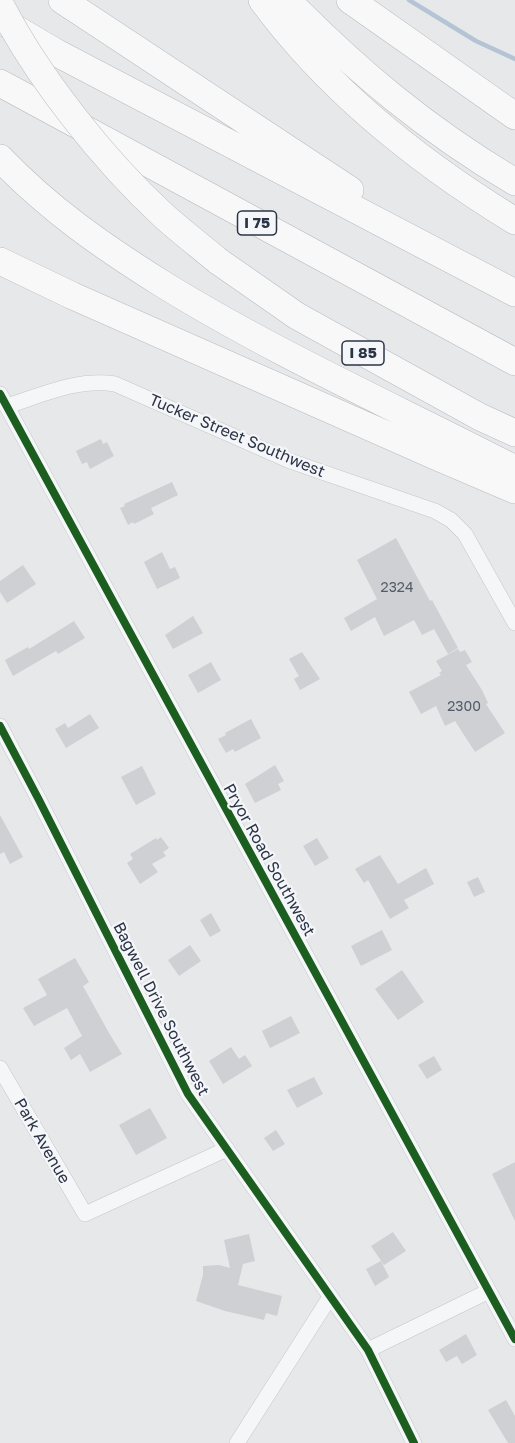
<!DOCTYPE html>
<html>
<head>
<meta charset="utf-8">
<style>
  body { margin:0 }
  canvas { display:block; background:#e6e8ea }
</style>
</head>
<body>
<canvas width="515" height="1443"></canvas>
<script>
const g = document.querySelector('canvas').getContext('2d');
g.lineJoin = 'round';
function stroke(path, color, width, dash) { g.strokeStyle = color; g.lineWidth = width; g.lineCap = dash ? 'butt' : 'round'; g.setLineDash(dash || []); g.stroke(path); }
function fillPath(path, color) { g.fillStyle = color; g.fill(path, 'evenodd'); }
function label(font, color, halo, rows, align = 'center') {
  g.font = font + ' "Golos Text",sans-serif'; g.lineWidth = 4.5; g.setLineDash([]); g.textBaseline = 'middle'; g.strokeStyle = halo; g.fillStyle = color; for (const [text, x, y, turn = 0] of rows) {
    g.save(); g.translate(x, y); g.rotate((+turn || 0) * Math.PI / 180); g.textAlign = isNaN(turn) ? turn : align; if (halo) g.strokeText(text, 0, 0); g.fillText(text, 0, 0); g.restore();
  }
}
stroke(new Path2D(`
  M 409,0 L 476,41 L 515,59`), '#b4c4d5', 4.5);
fillPath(new Path2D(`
  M 101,439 L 103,444 L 107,442 L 114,456 L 90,469 L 87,462 L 82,464 L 76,451 Z
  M 172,482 L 178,495 L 151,508 L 154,514 L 134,524 L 133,522 L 128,525 L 120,508 L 125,506 L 124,504 Z
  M 396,538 L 430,601 L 432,600 L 458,648 L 448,654 L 434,629 L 422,635 L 414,620 L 384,636 L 375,617 L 351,631 L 344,618 L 377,599 L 357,560 Z
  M 162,552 L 170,569 L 175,567 L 180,578 L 157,589 L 144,562 Z
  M 23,565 L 36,584 L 7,603 L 0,592 L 0,581 Z
  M 193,616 L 203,633 L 173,649 L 165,635 Z
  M 74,621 L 85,638 L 58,654 L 56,651 L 13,676 L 5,660 L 28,647 L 29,649 Z
  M 458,649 L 460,652 L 465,650 L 472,662 L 466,665 L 482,690 L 488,703 L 486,704 L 505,733 L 475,752 L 455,721 L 445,726 L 436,706 L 421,714 L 409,692 L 441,675 L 439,673 L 442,671 L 436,661 Z
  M 302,652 L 320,679 L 300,690 L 294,679 L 299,676 L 289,659 Z
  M 211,662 L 221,680 L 198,693 L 188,675 Z
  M 90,714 L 99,728 L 66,748 L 55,729 L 65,723 L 68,728 Z
  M 251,719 L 261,738 L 235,752 L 233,749 L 226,753 L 218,739 L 226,735 L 225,733 Z
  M 275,765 L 284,781 L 278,784 L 281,790 L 255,803 L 245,784 Z
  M 142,766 L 156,794 L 136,805 L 121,777 Z
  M 0,815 L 23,857 L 10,864 L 4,852 L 0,854 Z
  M 161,837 L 169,848 L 163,852 L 166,856 L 152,864 L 158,872 L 140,884 L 127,863 L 133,859 L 130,854 L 156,838 L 157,840 Z
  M 317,838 L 329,858 L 315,866 L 303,846 Z
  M 380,855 L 398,884 L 426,868 L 434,884 L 404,900 L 409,908 L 390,919 L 368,880 L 364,883 L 355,869 Z
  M 478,877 L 485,892 L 474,897 L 467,882 Z
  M 211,913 L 221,931 L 210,937 L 200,920 Z
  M 382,930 L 392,950 L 361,966 L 351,946 Z
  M 190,945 L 201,961 L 179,976 L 168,960 Z
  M 75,958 L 89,982 L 83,986 L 109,1033 L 122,1054 L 90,1072 L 80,1054 L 71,1060 L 64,1048 L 82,1036 L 67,1008 L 34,1026 L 23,1008 L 47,995 L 38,979 Z
  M 402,970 L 424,1002 L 398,1020 L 375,989 Z
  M 291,1016 L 300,1033 L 270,1048 L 262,1031 Z
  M 231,1047 L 239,1059 L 245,1055 L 252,1066 L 223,1084 L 209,1061 Z
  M 434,1056 L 442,1070 L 427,1079 L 418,1065 Z
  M 314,1077 L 323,1094 L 297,1108 L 287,1090 Z
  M 150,1108 L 167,1138 L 136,1155 L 119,1125 Z
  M 276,1130 L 285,1144 L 273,1151 L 264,1138 Z
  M 515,1162 L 515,1221 L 492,1174 Z
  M 393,1232 L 406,1251 L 384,1265 L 371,1246 Z
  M 249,1234 L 255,1261 L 243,1264 L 238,1285 L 282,1296 L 277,1316 L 266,1313 L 264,1320 L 225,1311 L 196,1301 L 203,1275 L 203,1266 L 219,1265 L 230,1268 L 224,1240 Z
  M 381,1261 L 389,1277 L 375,1286 L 366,1269 Z
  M 466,1334 L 477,1355 L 462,1364 L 457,1356 L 446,1362 L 439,1350 Z
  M 506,1400 L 515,1416 L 515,1443 L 508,1443 L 488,1410 Z`), '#ced0d3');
const minor = new Path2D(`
  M 0,394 L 515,1339
  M 7,406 C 42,395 78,378 115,384 L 290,461 L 435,511 L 451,520 L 465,534 L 515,623
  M 0,726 L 39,800 L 188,1094 L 368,1350 L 414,1443
  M 0,1068 L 85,1214 L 227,1149
  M 368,1350 L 489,1291
  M 237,1443 L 330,1297`);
const motorway = new Path2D(`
  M 62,0 L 350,190
  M 262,0 C 328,90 420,163 515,221
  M 287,0 C 359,73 426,129 515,182
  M 350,0 L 515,116
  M 6,23 L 57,53 L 515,293
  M 0,83 L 515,362
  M 0,158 C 49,209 102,246 161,283 C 274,353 397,408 515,469
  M 0,261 L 73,296 L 435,456 L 515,490
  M 218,261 L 297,316 L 480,417 L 515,433`);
stroke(minor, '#c4c6c8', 16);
stroke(motorway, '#b8bbbf', 28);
stroke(minor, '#f5f6f7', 15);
stroke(motorway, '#f8f8f8', 27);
const motorwayBridge = new Path2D(`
  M 0,4 C 38,78 104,161 165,217 C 182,232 200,246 218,261`);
stroke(motorwayBridge, '#b8bbbf', 28, []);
stroke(motorwayBridge, '#f8f8f8', 27);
stroke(new Path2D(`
  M 0,394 L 515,1339
  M 0,726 L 39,800 L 188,1094 L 368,1350 L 414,1443`), '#1b5e20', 8);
label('14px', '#545c69', null, [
  ["2324",397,588],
  ["2300",464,707]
]);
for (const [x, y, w] of [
  [257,223,39],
  [363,353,42]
]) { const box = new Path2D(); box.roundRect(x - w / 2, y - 12, w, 24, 4.5); g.fillStyle = '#f4f6f9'; g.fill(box); stroke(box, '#2b3445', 1.5); }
label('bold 15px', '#2b3445', null, [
  ["I 75",257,223],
  ["I 85",363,353]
]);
label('16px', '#2b3445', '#f4f6f9', [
  ["Tucker Street Southwest",237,436,23],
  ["Pryor Road Southwest",269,860,61],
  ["Bagwell Drive Southwest",161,1009,63],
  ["Park Avenue",42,1141,60]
]);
</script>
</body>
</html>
